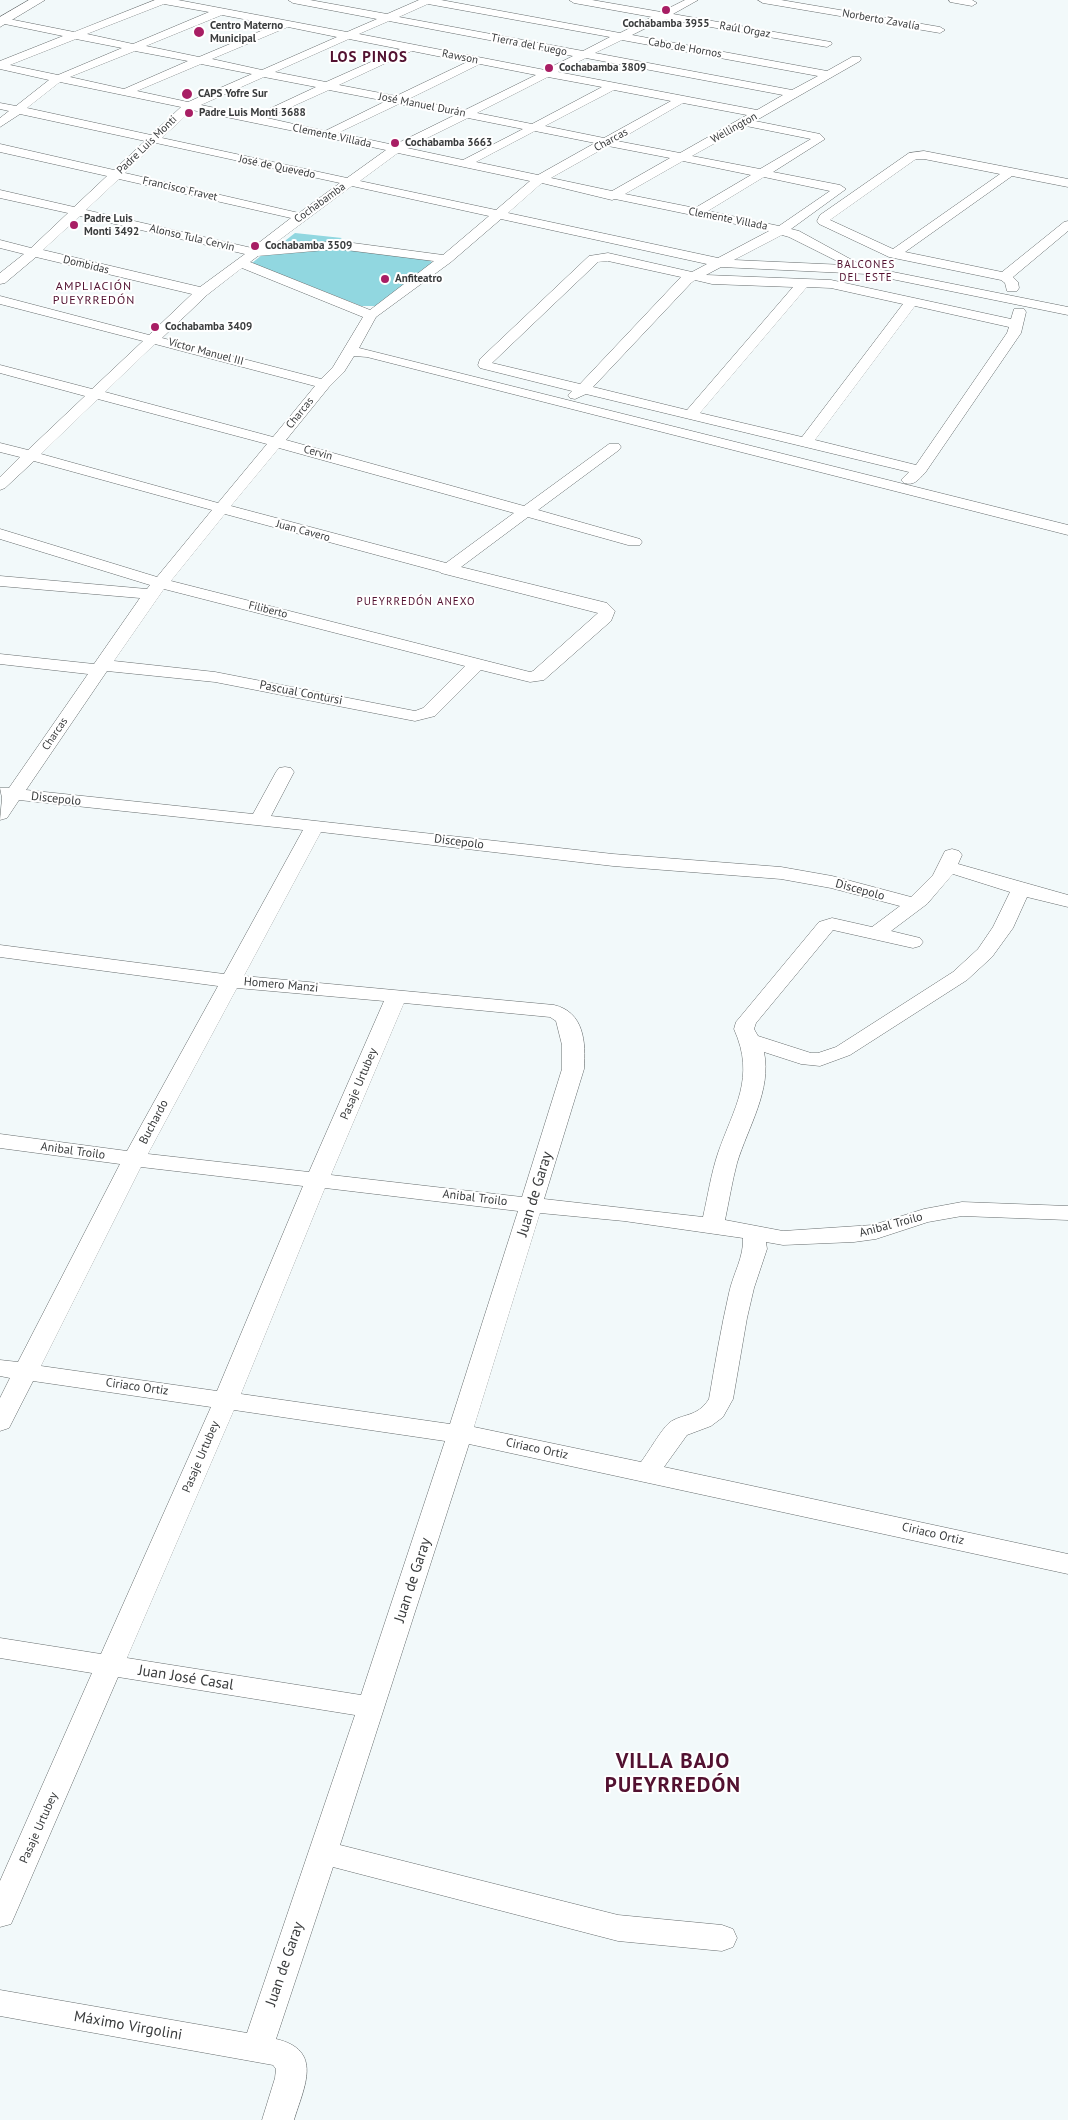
<!DOCTYPE html>
<html>
<head>
<meta charset="utf-8">
<style>
  body { margin:0 }
  canvas { display:block; background:#f2f9fa }
</style>
</head>
<body>
<canvas width="1068" height="2120"></canvas>
<script>
const g = document.querySelector('canvas').getContext('2d');
g.lineJoin = 'round';
function fillPath(path, color) { g.fillStyle = color; g.fill(path, 'evenodd'); }
function stroke(path, color, width, dash) { g.strokeStyle = color; g.lineWidth = width; g.lineCap = dash ? 'butt' : 'round'; g.setLineDash(dash || []); g.stroke(path); }
function label(font, color, halo, rows, align = 'center') {
  g.font = font + ' "PT Sans",sans-serif'; g.lineWidth = 4; g.setLineDash([]); g.textBaseline = 'middle'; g.strokeStyle = halo; g.fillStyle = color; for (const [text, x, y, turn = 0] of rows) {
    g.save(); g.translate(x, y); g.rotate((+turn || 0) * Math.PI / 180); g.textAlign = isNaN(turn) ? turn : align; if (halo) g.strokeText(text, 0, 0); g.fillText(text, 0, 0); g.restore();
  }
}
fillPath(new Path2D(`
  M 295,233 L 342,238 L 337,241 L 281,244 Z
  M 328,247 L 429,260 L 433,263 L 377,306 L 361,306 L 252,263 L 262,255 Z`), '#91d7e0');
const minor = new Path2D(`
  M 155,0 L 178,0 L 347,32 L 377,19 L 293,3 L 288,0 L 310,0 L 387,14 L 419,0 L 441,0 L 620,33 L 652,17 L 574,3 L 569,0 L 592,0 L 661,12 L 685,0 L 698,0 L 673,14 L 831,42 L 832,44 L 827,47 L 664,19 L 632,35 L 827,71 L 852,57 L 860,57 L 861,59 L 860,61 L 755,121 L 820,134 L 825,139 L 773,172 L 840,185 L 846,189 L 791,229 L 799,231 L 863,266 L 1068,307 L 1068,315 L 867,274 L 721,267 L 706,275 L 831,280 L 1011,319 L 1014,309 L 1024,309 L 1026,312 L 1021,333 L 925,473 C 918,480 914,486 904,483 L 901,480 L 909,472 L 586,394 L 575,399 L 570,398 L 568,395 L 572,391 L 480,368 L 478,365 L 480,359 L 589,256 L 608,253 L 692,272 L 707,264 L 501,219 L 451,262 L 376,317 L 359,348 L 1068,525 L 1068,535 L 367,357 L 354,356 L 344,372 L 329,387 L 286,440 L 524,506 L 609,444 L 619,444 L 621,447 L 619,450 L 538,510 L 640,539 L 642,542 L 640,545 L 628,545 L 528,517 L 461,567 L 607,603 L 615,611 L 611,621 L 544,680 L 530,682 L 481,670 L 435,716 L 415,721 L 215,682 L 107,671 L 26,790 L 253,814 L 276,772 L 279,768 L 285,767 L 291,768 L 294,772 L 271,816 L 613,854 L 781,867 L 832,876 L 911,897 L 933,875 L 945,851 L 952,849 L 959,851 L 962,855 L 958,864 L 1068,895 L 1068,907 L 1027,897 L 1013,928 L 992,957 L 967,980 L 850,1055 L 820,1066 L 801,1064 L 764,1052 C 772,1090 748,1127 737,1163 C 732,1182 729,1201 725,1220 L 783,1231 L 873,1225 L 924,1209 L 962,1202 L 1068,1206 L 1068,1220 L 962,1216 L 928,1222 L 876,1239 L 854,1242 L 783,1245 L 766,1242 L 767,1249 L 754,1288 L 747,1318 L 733,1399 L 723,1417 L 711,1426 L 687,1435 L 664,1467 L 1068,1554 L 1068,1574 L 469,1444 L 340,1845 L 618,1915 L 722,1925 L 733,1929 L 737,1938 L 733,1947 L 722,1951 L 618,1941 L 333,1867 L 276,2039 C 324,2050 304,2087 294,2120 L 262,2120 L 275,2078 L 276,2069 L 273,2065 L 0,2016 L 0,1990 L 247,2033 L 355,1715 L 118,1677 L 15,1915 L 11,1924 L 0,1927 L 0,1881 L 92,1673 L 0,1658 L 0,1638 L 101,1654 L 211,1407 L 33,1381 L 9,1428 L 0,1431 L 0,1398 L 10,1378 L 0,1376 L 0,1360 L 18,1362 L 120,1164 L 0,1148 L 0,1134 L 127,1151 L 218,986 L 0,957 L 0,945 L 224,974 L 303,830 L 19,800 L 7,818 L 0,820 L 2,798 L 0,788 L 9,788 L 88,674 L 0,664 L 0,654 L 94,664 L 140,598 L 0,586 L 0,576 L 147,589 L 150,585 L 0,539 L 0,529 L 157,577 L 212,510 L 34,461 L 5,488 L 0,490 L 0,477 L 20,457 L 0,452 L 0,443 L 28,450 L 85,396 L 0,373 L 0,365 L 92,389 L 143,341 L 0,304 L 0,296 L 149,335 L 192,294 L 36,257 L 5,283 L 0,284 L 0,273 L 24,254 L 0,248 L 0,240 L 31,248 L 68,213 L 0,198 L 0,190 L 74,207 L 107,176 L 0,152 L 0,144 L 114,170 L 145,141 L 20,114 L 0,127 L 0,118 L 9,111 L 0,109 L 0,103 L 16,106 L 49,80 L 0,69 L 0,61 L 63,36 L 0,23 L 0,19 L 4,18 L 74,32 ZM 164,4 L 209,12 L 133,44 L 87,34 ZM 428,4 L 610,37 L 583,51 L 399,17 ZM 222,15 L 275,25 L 199,57 L 146,46 ZM 389,21 L 573,56 L 545,70 L 359,34 ZM 288,27 L 337,37 L 262,70 L 212,59 ZM 76,39 L 122,48 L 58,75 L 10,65 ZM 349,39 L 400,49 L 326,82 L 275,72 ZM 622,40 L 818,76 L 792,90 L 595,53 ZM 135,51 L 188,61 L 124,89 L 70,77 ZM 412,51 L 467,62 L 396,96 L 339,85 ZM 586,58 L 783,95 L 757,110 L 558,72 ZM 201,64 L 252,74 L 188,102 L 137,91 ZM 480,64 L 536,75 L 465,110 L 409,99 ZM 264,77 L 316,87 L 254,116 L 201,105 ZM 548,77 L 602,87 L 532,124 L 477,113 ZM 60,82 L 181,107 L 151,135 L 27,108 ZM 329,90 L 386,101 L 325,131 L 267,118 ZM 614,90 L 671,101 L 604,138 L 545,126 ZM 683,103 L 747,115 L 680,153 L 617,141 ZM 399,104 L 455,115 L 394,145 L 338,133 ZM 192,110 L 386,150 L 347,178 L 162,138 ZM 468,118 L 523,129 L 463,160 L 407,148 ZM 746,126 L 811,139 L 760,169 L 692,156 ZM 535,131 L 595,143 L 538,175 L 476,162 ZM 156,143 L 340,183 L 299,213 L 125,173 ZM 608,146 L 670,158 L 612,191 L 551,178 ZM 398,153 L 530,181 L 496,210 L 360,181 ZM 683,161 L 751,175 L 695,208 L 625,194 ZM 764,177 L 830,191 L 779,226 L 708,211 ZM 119,179 L 291,218 L 252,248 L 86,210 ZM 542,183 L 612,200 L 615,199 L 769,231 L 718,258 L 508,213 ZM 352,186 L 489,216 L 443,255 L 338,241 L 270,247 ZM 80,216 L 245,254 L 200,287 L 43,250 ZM 782,235 L 789,237 L 845,265 L 734,260 ZM 338,249 L 434,261 L 370,310 L 250,262 L 258,256 ZM 608,261 L 681,277 L 580,384 L 492,363 L 598,262 ZM 242,268 L 363,317 L 333,367 L 321,379 L 162,338 L 207,295 ZM 695,280 L 712,284 L 793,287 L 687,410 L 593,387 L 691,283 ZM 807,287 L 831,288 L 903,304 L 802,437 L 700,413 ZM 915,306 L 1009,327 L 1007,333 L 916,465 L 815,440 ZM 155,344 L 315,386 L 273,437 L 105,392 ZM 98,399 L 267,444 L 218,503 L 41,454 ZM 279,448 L 514,513 L 446,563 L 231,506 ZM 225,514 L 440,572 L 441,573 L 598,613 L 533,671 L 530,672 L 171,581 ZM 164,589 L 465,666 L 423,708 L 415,711 L 215,672 L 114,661 ZM 321,832 L 613,866 L 781,879 L 831,888 L 900,906 L 872,927 L 832,918 L 819,922 L 736,1022 L 734,1029 C 756,1078 734,1107 718,1153 C 711,1174 708,1195 703,1217 L 544,1199 L 584,1069 C 586,1042 584,1012 554,1005 L 244,976 ZM 953,874 L 1010,892 L 993,927 L 978,949 L 953,972 L 836,1047 L 818,1053 L 811,1053 L 758,1036 L 754,1029 L 756,1023 L 833,930 L 913,948 L 920,946 L 923,942 L 920,938 L 891,931 L 927,904 ZM 237,988 L 384,1001 L 309,1172 L 148,1154 ZM 404,1003 L 550,1017 L 556,1021 L 562,1045 L 562,1069 L 522,1197 L 331,1175 ZM 141,1167 L 303,1186 L 217,1391 L 41,1366 ZM 325,1188 L 518,1211 L 450,1424 L 241,1394 ZM 540,1213 L 624,1221 L 743,1238 C 744,1257 733,1274 729,1293 C 721,1328 715,1364 709,1399 C 697,1418 682,1413 669,1423 C 661,1430 648,1453 641,1462 L 474,1427 ZM 234,1410 L 445,1441 L 361,1695 L 127,1658 Z
  M 758,0 L 781,0 L 940,27 L 945,30 L 940,33 L 763,3 Z
  M 949,0 L 972,0 L 977,3 L 972,6 L 950,2 Z
  M 924,151 L 1068,179 L 1068,187 L 1012,176 L 905,252 L 1002,272 L 1064,222 L 1068,221 L 1068,231 L 1013,277 L 1018,282 L 1019,288 L 1017,291 L 1007,291 L 1005,283 L 1001,280 L 889,257 L 819,224 L 817,221 L 820,215 L 909,153 ZM 916,159 L 924,159 L 1000,174 L 893,249 L 830,220 Z`);
const secondary = new Path2D(`
  M 29,0 L 45,0 L 0,27 L 0,17 Z`);
stroke(minor, '#666c6d', 1);
stroke(secondary, '#666c6d', 1);
fillPath(minor, '#fff');
fillPath(secondary, '#fff');
for (const [x, y, r, color] of [
  [666,10,5,"#a81e64"],
  [199,32,6,"#a81e64"],
  [549,68,5,"#a81e64"],
  [187,94,6,"#a81e64"],
  [189,113,5,"#a81e64"],
  [395,143,5,"#a81e64"],
  [74,225,5,"#a81e64"],
  [255,246,5,"#a81e64"],
  [385,279,5,"#a81e64"],
  [155,327,5,"#a81e64"]
]) { const dot = new Path2D(); dot.arc(x, y, r, 0, 2 * Math.PI); g.fillStyle = color; g.fill(dot); stroke(dot, '#fff', 2); }
label('11px', '#393b3c', '#fff', [
  ["Norberto Zavalía",881,20,10],
  ["Raúl Orgaz",745,30,10],
  ["Tierra del Fuego",529,45,11],
  ["Cabo de Hornos",685,48,10],
  ["Rawson",460,57,11],
  ["José Manuel Durán",422,105,11],
  ["Wellington",734,128,-29],
  ["Clemente Villada",332,136,12],
  ["Charcas",611,140,-29],
  ["Padre Luis Monti",147,145,-44],
  ["José de Quevedo",277,167,12],
  ["Francisco Fravet",180,189,13],
  ["Cochabamba",320,203,-36],
  ["Clemente Villada",728,219,11],
  ["Alonso Tula Cervin",192,238,13],
  ["Dombidas",86,265,14],
  ["Víctor Manuel III",206,352,15],
  ["Charcas",300,413,-51],
  ["Cervin",318,453,15],
  ["Juan Cavero",303,531,15],
  ["Filiberto",268,610,14],
  ["Charcas",55,734,-56]
]);
label('bold 11px', '#393b3c', '#fff', [
  ["Cochabamba 3955",666,24,"center"],
  ["Centro Materno",210,26],
  ["Municipal",210,39],
  ["Cochabamba 3809",559,68],
  ["CAPS Yofre Sur",198,94],
  ["Padre Luis Monti 3688",199,113],
  ["Cochabamba 3663",405,143],
  ["Padre Luis",84,219],
  ["Monti 3492",84,232],
  ["Cochabamba 3509",265,246],
  ["Anfiteatro",395,279],
  ["Cochabamba 3409",165,327]
], 'left');
g.letterSpacing = '1px';
label('11px', '#521130', '#fff', [
  ["BALCONES",866,265],
  ["DEL ESTE",866,278],
  ["PUEYRREDÓN ANEXO",416,602]
]);
g.letterSpacing = '0px';
g.letterSpacing = '1px';
label('12px', '#521130', '#fff', [
  ["AMPLIACIÓN",94,287],
  ["PUEYRREDÓN",94,301]
]);
g.letterSpacing = '0px';
label('12px', '#393b3c', '#fff', [
  ["Pascual Contursi",301,693,11],
  ["Discepolo",56,799,6],
  ["Discepolo",459,842,7],
  ["Discepolo",860,890,15],
  ["Homero Manzi",281,985,5],
  ["Pasaje Urtubey",359,1084,-67],
  ["Buchardo",154,1122,-62],
  ["Anibal Troilo",73,1151,8],
  ["Anibal Troilo",475,1198,7],
  ["Anibal Troilo",891,1225,-15],
  ["Ciriaco Ortiz",137,1387,8],
  ["Ciriaco Ortiz",537,1449,12],
  ["Pasaje Urtubey",201,1457,-67],
  ["Ciriaco Ortiz",933,1534,13],
  ["Pasaje Urtubey",39,1828,-66]
]);
g.letterSpacing = '1px';
label('bold 15px', '#521130', '#fff', [
  ["LOS PINOS",369,58]
]);
g.letterSpacing = '0px';
label('15px', '#393b3c', '#fff', [
  ["Juan de Garay",535,1194,-73],
  ["Juan de Garay",413,1580,-72],
  ["Juan José Casal",186,1678,9],
  ["Juan de Garay",285,1964,-71],
  ["Máximo Virgolini",128,2026,10]
]);
g.letterSpacing = '1px';
label('bold 21px', '#521130', '#fff', [
  ["VILLA BAJO",673,1762],
  ["PUEYRREDÓN",673,1786]
]);
g.letterSpacing = '0px';
</script>
</body>
</html>
